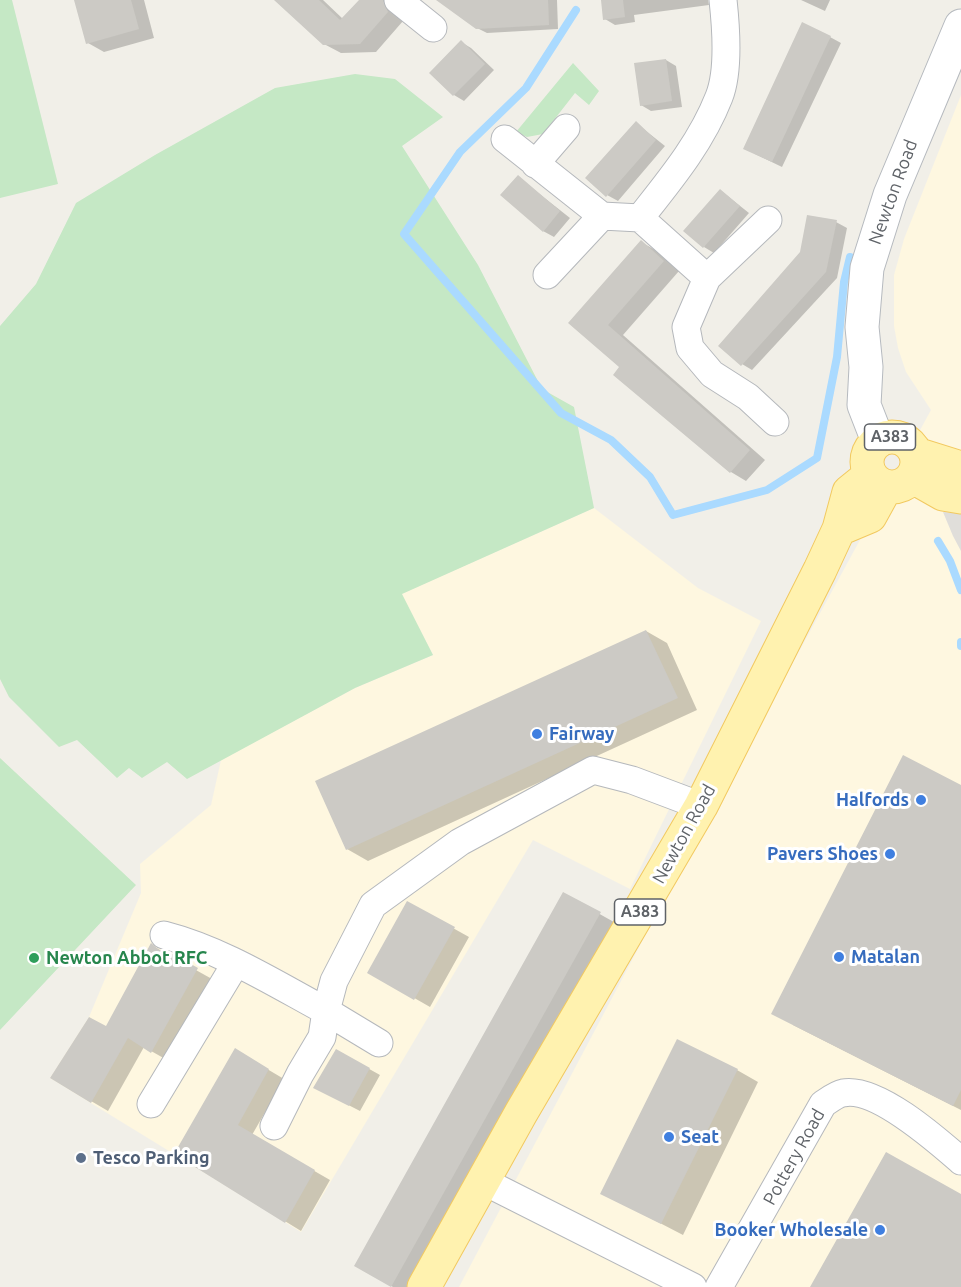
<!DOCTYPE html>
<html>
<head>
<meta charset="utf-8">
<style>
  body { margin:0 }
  canvas { display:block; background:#f1efe8 }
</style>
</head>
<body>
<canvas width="961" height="1287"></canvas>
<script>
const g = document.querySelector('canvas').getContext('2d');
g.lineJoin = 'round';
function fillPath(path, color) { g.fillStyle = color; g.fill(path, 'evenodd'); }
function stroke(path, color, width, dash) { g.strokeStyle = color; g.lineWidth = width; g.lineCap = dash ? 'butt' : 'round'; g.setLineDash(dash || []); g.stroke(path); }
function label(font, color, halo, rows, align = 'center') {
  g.font = font + ' Ubuntu,sans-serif'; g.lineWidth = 6; g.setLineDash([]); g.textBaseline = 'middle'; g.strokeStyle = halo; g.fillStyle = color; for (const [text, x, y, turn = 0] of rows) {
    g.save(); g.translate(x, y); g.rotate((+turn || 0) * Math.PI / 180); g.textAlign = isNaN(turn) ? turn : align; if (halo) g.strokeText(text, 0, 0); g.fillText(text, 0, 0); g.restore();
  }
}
fillPath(new Path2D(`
  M 961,95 L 961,1287 L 459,1287 L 684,862 L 931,410 L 906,372 L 898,348 L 894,326 L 894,275 L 904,239 Z
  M 594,508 L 698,588 L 761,621 L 630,889 L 533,840 L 301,1232 L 50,1078 L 89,1017 L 141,893 L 140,864 L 211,805 L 221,760 L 355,688 L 433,655 L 401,594 Z`), '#fef7e0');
fillPath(new Path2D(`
  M 943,512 L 961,513 L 961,551 L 953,536 Z`), '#e0deda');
fillPath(new Path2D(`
  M 0,0 L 12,0 L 58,184 L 0,198 Z
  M 573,63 L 599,91 L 589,105 L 575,93 L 543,134 L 527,137 L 516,132 Z
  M 355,74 L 395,79 L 443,117 L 402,146 L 478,265 L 542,389 L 574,407 L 594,508 L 402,594 L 433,655 L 355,688 L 187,779 L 167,762 L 142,778 L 129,768 L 117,778 L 77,740 L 59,747 L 9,697 L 0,679 L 0,326 L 36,284 L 76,203 L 155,155 L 275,88 Z
  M 0,758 L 136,885 L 0,1030 Z`), '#c5e8c5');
fillPath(new Path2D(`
  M 76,0 L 144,0 L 154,38 L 104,52 L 88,43 Z
  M 276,0 L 323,0 L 343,19 L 361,0 L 396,0 L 399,15 L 403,21 L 376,52 L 341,53 L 324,44 Z
  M 455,0 L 557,0 L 558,29 L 487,33 L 477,28 Z
  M 602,0 L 708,0 L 709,5 L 634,15 L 635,22 L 615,25 L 605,19 Z
  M 801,0 L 830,0 L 825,11 Z
  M 830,37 L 841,43 L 782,167 L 755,154 Z
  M 461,42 L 471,48 L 494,70 L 464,101 L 454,95 Z
  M 666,60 L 676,66 L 682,107 L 651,111 L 641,105 Z
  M 636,123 L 665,146 L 618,201 L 607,195 Z
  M 518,177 L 570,218 L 554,237 L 543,231 Z
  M 720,190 L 749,213 L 714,253 L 704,247 Z
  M 836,222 L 847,228 L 837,278 L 752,370 L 742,364 Z
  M 641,242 L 657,251 L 679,271 L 623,335 L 765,460 L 746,481 L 731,472 L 622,367 L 570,323 Z
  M 646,631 L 667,643 L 697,710 L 368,861 L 347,849 Z
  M 961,787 L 961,1110 L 793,1025 Z
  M 564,894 L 621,926 L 418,1287 L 393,1287 L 356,1266 Z
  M 408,903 L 469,937 L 430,1007 L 369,972 Z
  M 151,945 L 212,979 L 167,1060 L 144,1047 L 108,1111 L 52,1078 L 106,1028 Z
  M 235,1050 L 284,1079 L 252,1135 L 330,1180 L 301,1231 L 176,1154 Z
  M 337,1051 L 380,1075 L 360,1111 L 325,1093 Z
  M 737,1070 L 758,1082 L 683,1235 L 602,1193 Z`), '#0003');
stroke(new Path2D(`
  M 576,10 L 526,88 L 460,152 L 404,234 L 561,413 L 611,440 L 650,477 L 673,515 L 767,490 L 817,458 L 837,357 L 844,282 L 850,257
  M 938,541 L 950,561 L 961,590
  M 961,642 L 961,646`), '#aadaff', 8);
fillPath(new Path2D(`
  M 74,0 L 131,0 L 139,29 L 86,44 Z
  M 274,0 L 319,0 L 340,20 L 359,0 L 383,0 L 388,12 L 360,44 L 323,45 Z
  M 436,0 L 548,0 L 549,25 L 476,29 Z
  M 601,0 L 623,0 L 625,17 L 603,20 Z
  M 802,22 L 831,36 L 772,162 L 743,149 Z
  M 461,40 L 485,64 L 453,96 L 429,73 Z
  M 666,59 L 672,101 L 640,106 L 634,63 Z
  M 636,121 L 656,140 L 606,197 L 585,178 Z
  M 518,175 L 560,211 L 543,232 L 500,195 Z
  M 720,189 L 740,206 L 703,248 L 683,231 Z
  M 807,215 L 837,220 L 826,272 L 741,366 L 718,346 L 800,252 Z
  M 641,240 L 664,261 L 608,325 L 750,450 L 730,473 L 613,375 L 619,367 L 568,323 Z
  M 646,630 L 678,698 L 346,850 L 315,781 Z
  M 903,755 L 961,785 L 961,1090 L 953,1106 L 771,1014 Z
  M 563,892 L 601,912 L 391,1287 L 354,1266 Z
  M 407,901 L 455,927 L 414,1000 L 367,973 Z
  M 151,943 L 159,950 L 173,954 L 198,968 L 151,1053 L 128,1038 L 91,1103 L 50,1078 L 89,1017 L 106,1026 Z
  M 677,1039 L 738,1069 L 661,1224 L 600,1194 Z
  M 235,1048 L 269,1069 L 238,1125 L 315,1170 L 285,1223 L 174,1154 Z
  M 336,1049 L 370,1068 L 349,1106 L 313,1088 Z
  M 886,1152 L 961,1194 L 961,1287 L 810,1287 Z`), '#cccac5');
const minor = new Path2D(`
  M 398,0 L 433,28
  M 505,139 L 602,216 L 640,218 L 707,278
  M 535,164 L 566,128
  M 640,218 C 670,180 701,143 719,97 C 729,72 726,27 723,0
  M 768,220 L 707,278 L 686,327 L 690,348 L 712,374 L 748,397 L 775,422
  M 547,275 L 602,216
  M 164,935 C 222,950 274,983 326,1011 L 334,981 L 373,905 L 460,842 L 593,770 L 632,780 L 701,806
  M 151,1104 L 236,963
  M 274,1126 L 300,1074 L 322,1037 L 326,1011 L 379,1043
  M 483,1181 L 693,1287
  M 719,1287 L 823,1104 C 829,1100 837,1094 843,1093 C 876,1086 937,1140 961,1161`);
const secondary = new Path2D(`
  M 878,441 L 864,405 L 866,367 L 862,327 L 867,268 L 890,195 L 961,26`);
const primary = new Path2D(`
  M867 462a25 25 0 1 1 50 0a25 25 0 1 1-50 0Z
  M 916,454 L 961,468
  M 913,477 L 943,494 L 961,497
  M 839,529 L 870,516 L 886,487
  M 424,1287 L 521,1113 L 701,806 L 820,570 L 839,529 L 849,492 L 870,475`);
stroke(minor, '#b5b8bc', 29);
stroke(secondary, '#b6babf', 35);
stroke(primary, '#f2c960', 35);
stroke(minor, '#fff', 27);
stroke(secondary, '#fff', 33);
stroke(primary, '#fff2af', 33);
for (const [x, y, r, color] of [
  [537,734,6,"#3f7fe0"],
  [921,800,6,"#3f7fe0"],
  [890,854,6,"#3f7fe0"],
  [839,957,6,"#3f7fe0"],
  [34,958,6,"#2e9e5b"],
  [669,1137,6,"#3f7fe0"],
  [81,1158,6,"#5c6f8a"],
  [880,1230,6,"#3f7fe0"]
]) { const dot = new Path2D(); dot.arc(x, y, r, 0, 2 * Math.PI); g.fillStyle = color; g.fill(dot); stroke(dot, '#fff', 2); }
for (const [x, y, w] of [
  [890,437,51],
  [640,912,51]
]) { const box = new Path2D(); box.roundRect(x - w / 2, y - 13, w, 26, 4.5); g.fillStyle = '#fff'; g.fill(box); stroke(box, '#5f6368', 1.5); }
label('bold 16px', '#5f6368', null, [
  ["A383",890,437],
  ["A383",640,912]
]);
label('18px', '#5f6368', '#fff', [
  ["Newton Road",893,192,-70],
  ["Newton Road",684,834,-61],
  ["Pottery Road",794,1157,-61]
]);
label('bold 18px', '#366cbe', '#fff', [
  ["Fairway",549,734],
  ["Halfords",909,800,"right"],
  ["Pavers Shoes",878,854,"right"],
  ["Matalan",851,957],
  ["Seat",681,1137],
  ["Booker Wholesale",868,1230,"right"]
], 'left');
label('bold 18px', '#27864d', '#fff', [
  ["Newton Abbot RFC",46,958]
], 'left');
label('bold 18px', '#4e5e75', '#fff', [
  ["Tesco Parking",93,1158]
], 'left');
</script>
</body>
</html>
